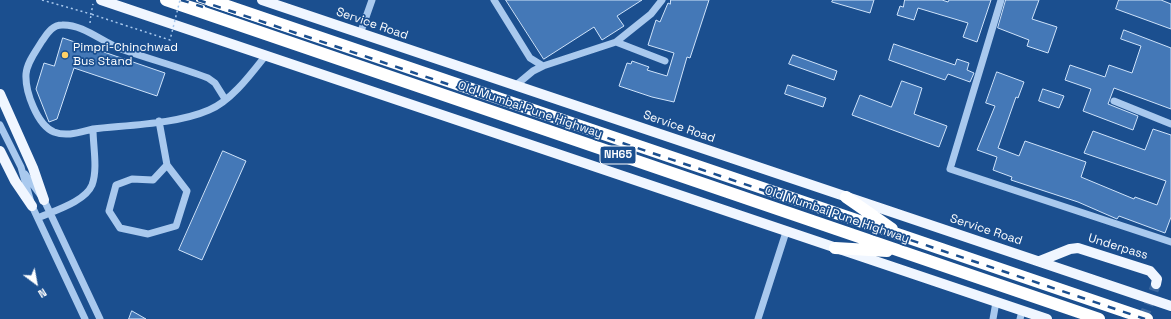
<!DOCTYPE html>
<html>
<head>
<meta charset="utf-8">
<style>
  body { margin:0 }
  #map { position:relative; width:1171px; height:319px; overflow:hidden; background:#1b4f8f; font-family:"Space Grotesk",sans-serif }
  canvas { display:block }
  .north { position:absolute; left:16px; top:263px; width:40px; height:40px; -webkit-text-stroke:3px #1b4f8f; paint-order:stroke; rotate:148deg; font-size:11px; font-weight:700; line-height:16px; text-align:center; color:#fff }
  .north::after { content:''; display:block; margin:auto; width:14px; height:18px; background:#fff; clip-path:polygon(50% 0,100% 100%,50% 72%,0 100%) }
</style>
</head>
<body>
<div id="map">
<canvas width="1171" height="319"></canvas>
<div class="north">N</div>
</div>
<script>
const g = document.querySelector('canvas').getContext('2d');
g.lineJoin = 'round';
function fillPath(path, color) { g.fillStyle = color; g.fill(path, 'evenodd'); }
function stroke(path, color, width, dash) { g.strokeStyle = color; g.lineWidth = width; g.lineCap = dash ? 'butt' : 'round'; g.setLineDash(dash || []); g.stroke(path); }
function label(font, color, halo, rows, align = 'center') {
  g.font = font + ' "Space Grotesk",sans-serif'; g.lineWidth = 3.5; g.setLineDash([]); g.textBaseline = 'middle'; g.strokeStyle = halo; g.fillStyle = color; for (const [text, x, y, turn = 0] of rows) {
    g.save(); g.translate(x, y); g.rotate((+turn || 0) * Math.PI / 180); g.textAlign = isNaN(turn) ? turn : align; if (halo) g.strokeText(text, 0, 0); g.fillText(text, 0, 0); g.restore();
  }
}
const building = new Path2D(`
  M 506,0 L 642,0 L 617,16 L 624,26 L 602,40 L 594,27 L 544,59 Z
  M 671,0 L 709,0 L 690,58 L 687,57 L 674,102 L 652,97 L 619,86 L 627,63 L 631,64 L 632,61 L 649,67 L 647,70 L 667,76 L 674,53 L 648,45 L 656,20 L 660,22 L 668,3 L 670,4 Z
  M 833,0 L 874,0 L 870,13 L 832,2 Z
  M 905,0 L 942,0 L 948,2 L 949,0 L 991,0 L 977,42 L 963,37 L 968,23 L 918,8 L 914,20 L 897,15 L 900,6 L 903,7 Z
  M 1006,0 L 1039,0 L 1032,19 L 1057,27 L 1048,53 L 1027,46 L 1029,40 L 998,28 Z
  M 1119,0 L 1161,0 L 1171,4 L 1171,29 L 1116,9 Z
  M 1124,30 L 1171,48 L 1171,109 L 1114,88 L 1108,104 L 1138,116 L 1133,130 L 1083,111 L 1091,89 L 1065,80 L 1070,65 L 1105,77 L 1109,65 L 1132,73 L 1141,46 L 1121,39 Z
  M 63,38 L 165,73 L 157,96 L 74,68 L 57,119 L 49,122 L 36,89 L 44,63 L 54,66 Z
  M 894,44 L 955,65 L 957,59 L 969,63 L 967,70 L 974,73 L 970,82 L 948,74 L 945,80 L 889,60 Z
  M 793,55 L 837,71 L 834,80 L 789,64 Z
  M 997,72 L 1024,82 L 1018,98 L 1016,97 L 998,148 L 1019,156 L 1025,141 L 1086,162 L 1081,177 L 1134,199 L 1135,197 L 1157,205 L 1166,181 L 1084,153 L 1093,131 L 1145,150 L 1153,129 L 1171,135 L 1171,217 L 1165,233 L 1119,216 L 1117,219 L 1078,202 L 1011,180 L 1012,177 L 993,170 L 997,157 L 977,150 L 995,106 L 986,103 Z
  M 902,81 L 922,88 L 914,114 L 947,126 L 939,147 L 852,115 L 860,95 L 891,107 Z
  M 788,85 L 826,98 L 823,107 L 785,94 Z
  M 1043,89 L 1064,96 L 1059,108 L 1039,101 Z
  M 223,151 L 246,161 L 202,260 L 179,250 Z
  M 132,311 L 146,319 L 129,319 Z`);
fillPath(building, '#4478b7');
stroke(building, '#cfe3fa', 1);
stroke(new Path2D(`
  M 1143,319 L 1156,284`), '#3d69a0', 10, [10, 5]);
stroke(new Path2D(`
  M 42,0 L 91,14 L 93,4
  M 90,23 L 91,14 L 121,24`), '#a9c9ee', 1.5, [2, 3]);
stroke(new Path2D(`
  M 494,0 L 530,58 L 543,66
  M 1001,0 L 950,169 L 1171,242
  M 360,34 L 372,0
  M 616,42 L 665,61
  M 515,86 L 533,71 L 543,66 L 616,42 L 651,14 L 662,0
  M 1114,101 L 1171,124
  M 159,121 L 167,165 L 187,191 L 176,226 L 148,234 L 120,228 L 109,211 L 116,185 L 132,179 L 153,180 L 167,165
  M 0,125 L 21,167 L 32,206 L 85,319
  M 93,129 C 80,132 67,137 54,132 C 37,125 25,91 26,74 C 27,62 36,51 42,41 C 47,34 52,25 62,25 C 83,24 102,42 121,49 C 149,59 179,67 208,78 L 215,83 L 225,99
  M 25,174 L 44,200 L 100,319
  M 38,218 C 53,211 85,202 92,185 C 98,169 93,146 93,129 C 128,125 177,124 209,110 C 231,101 251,74 266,55
  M 758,319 L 786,232
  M 993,319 L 996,302
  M 1020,319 L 1022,311`), '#a9c9ee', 7);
stroke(new Path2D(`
  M 101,0 L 1047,319
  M 262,0 L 1171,306
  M 0,94 L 33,168 L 44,200
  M 0,151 L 15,181 L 32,206
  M 1040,261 L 1070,249 L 1078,248 L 1150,271 L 1157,279 L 1156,284`), '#f0f6ff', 10);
stroke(new Path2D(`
  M 166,0 L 1099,319
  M 210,0 L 1147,319
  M 846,197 L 892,229
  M 835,248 L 887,251`), '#fff', 12);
const rail = new Path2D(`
  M 181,0 L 203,7
  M 198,0 L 1145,319`);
stroke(rail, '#fff', 4);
stroke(rail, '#1b4f8f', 2.5, [8]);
stroke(new Path2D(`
  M 121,24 L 170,40 L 180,0`), '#a9c9ee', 1.5, [2, 3]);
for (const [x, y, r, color] of [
  [65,55,4,"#ffd166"]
]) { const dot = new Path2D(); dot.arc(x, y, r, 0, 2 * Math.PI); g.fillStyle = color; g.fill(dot); stroke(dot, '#1b4f8f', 1.5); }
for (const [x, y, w] of [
  [618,155,36]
]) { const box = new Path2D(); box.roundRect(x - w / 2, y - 9, w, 18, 3); g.fillStyle = '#1b4f8f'; g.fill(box); stroke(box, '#fff', 1); }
label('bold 11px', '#fff', null, [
  ["NH65",618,155]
]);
label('12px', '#fff', '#1b4f8f', [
  ["Service Road",372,24,19],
  ["Old Mumbai Pune Highway",530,110,19],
  ["Service Road",679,127,19],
  ["Old Mumbai Pune Highway",837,215,19],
  ["Service Road",986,230,18],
  ["Underpass",1118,247,17]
]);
label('12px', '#fff', '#1b4f8f', [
  ["Pimpri-Chinchwad",73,48],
  ["Bus Stand",73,62]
], 'left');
</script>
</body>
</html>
